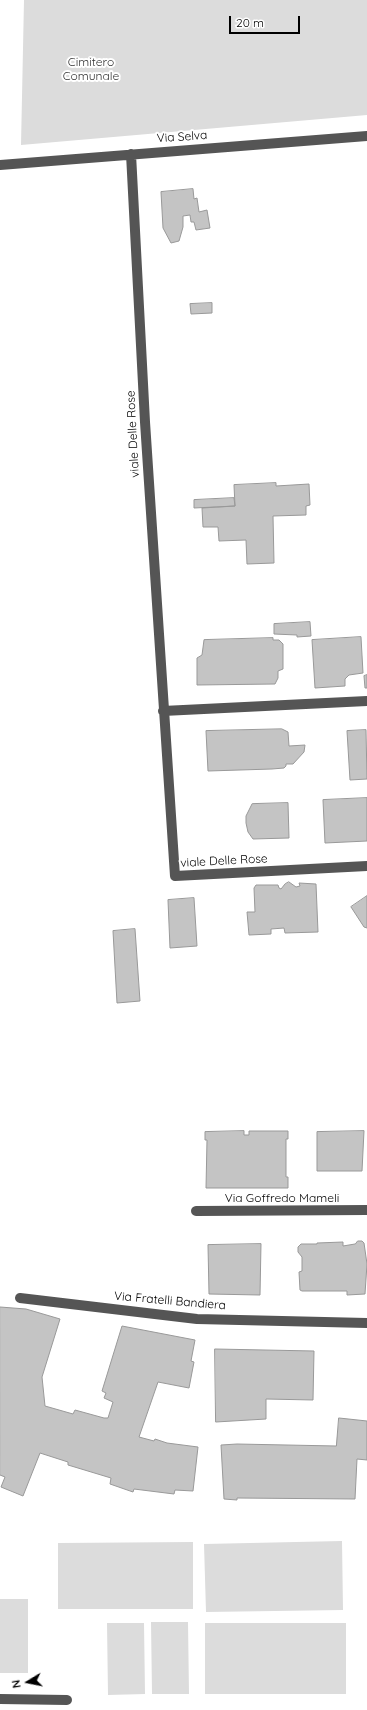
<!DOCTYPE html>
<html>
<head>
<meta charset="utf-8">
<style>
  body { margin:0 }
  #map { position:relative; width:367px; height:1710px; overflow:hidden; background:#fff; font-family:Quicksand,sans-serif }
  canvas { display:block }
  .north { position:absolute; left:8px; top:1662px; width:40px; height:40px; -webkit-text-stroke:3px #fff; paint-order:stroke; rotate:260deg; font-size:11px; font-weight:700; line-height:16px; text-align:center; color:#000 }
  .north::after { content:''; display:block; margin:auto; width:14px; height:18px; background:#000; clip-path:polygon(50% 0,100% 100%,50% 72%,0 100%) }
  .scale { position:absolute; left:229px; top:16px; width:71px; height:18px; box-sizing:border-box; border:2px solid #000; border-top:0; padding-left:5px; font-size:12px; line-height:14px; white-space:nowrap; color:#000; -webkit-text-stroke:3px #fff; paint-order:stroke }
</style>
</head>
<body>
<div id="map">
<canvas width="367" height="1710"></canvas>
<div class="north">N</div>
<div class="scale">20 m</div>
</div>
<script>
const g = document.querySelector('canvas').getContext('2d');
g.lineJoin = 'round';
function fillPath(path, color) { g.fillStyle = color; g.fill(path, 'evenodd'); }
function stroke(path, color, width, dash) { g.strokeStyle = color; g.lineWidth = width; g.lineCap = dash ? 'butt' : 'round'; g.setLineDash(dash || []); g.stroke(path); }
function label(font, color, halo, rows, align = 'center') {
  g.font = font + ' Quicksand,sans-serif'; g.lineWidth = 4; g.setLineDash([]); g.textBaseline = 'middle'; g.strokeStyle = halo; g.fillStyle = color; for (const [text, x, y, turn = 0] of rows) {
    g.save(); g.translate(x, y); g.rotate((+turn || 0) * Math.PI / 180); g.textAlign = isNaN(turn) ? turn : align; if (halo) g.strokeText(text, 0, 0); g.fillText(text, 0, 0); g.restore();
  }
}
fillPath(new Path2D(`
  M 24,0 L 367,0 L 367,115 L 21,145 Z
  M 342,1541 L 343,1610 L 206,1612 L 204,1544 Z
  M 193,1542 L 193,1609 L 58,1609 L 58,1543 Z
  M 0,1599 L 28,1599 L 28,1673 L 0,1673 Z
  M 151,1622 L 188,1622 L 189,1694 L 152,1694 Z
  M 107,1623 L 144,1623 L 145,1694 L 108,1695 Z
  M 205,1623 L 346,1623 L 346,1694 L 205,1694 Z`), '#dcdcdc');
const building = new Path2D(`
  M 193,189 L 194,199 L 197,198 L 199,212 L 207,210 L 210,228 L 196,230 L 194,222 L 191,222 L 190,215 L 183,216 L 183,227 L 179,241 L 171,243 L 163,228 L 161,192 Z
  M 212,303 L 212,313 L 191,314 L 190,304 Z
  M 276,483 L 276,486 L 309,484 L 310,505 L 306,506 L 306,515 L 273,516 L 274,563 L 247,564 L 246,540 L 219,541 L 218,527 L 203,527 L 202,508 L 235,506 L 234,485 Z
  M 234,498 L 235,506 L 194,508 L 194,500 Z
  M 310,622 L 311,636 L 297,637 L 297,635 L 274,634 L 274,624 Z
  M 361,637 L 363,673 L 349,675 L 345,679 L 345,686 L 315,688 L 312,640 Z
  M 273,638 L 273,640 L 279,640 L 283,644 L 283,669 L 278,671 L 278,678 L 275,684 L 197,685 L 197,658 L 202,655 L 204,640 Z
  M 367,675 L 367,688 L 365,688 L 364,676 Z
  M 282,729 L 288,732 L 289,746 L 305,745 L 304,752 L 293,764 L 286,764 L 286,766 L 284,768 L 272,769 L 208,771 L 206,731 Z
  M 366,730 L 367,779 L 350,780 L 347,731 Z
  M 367,798 L 367,841 L 325,843 L 323,800 Z
  M 288,803 L 289,838 L 253,839 L 248,832 L 246,823 L 246,816 L 252,804 Z
  M 289,882 L 296,887 L 300,886 L 299,883 L 316,884 L 318,932 L 285,933 L 284,928 L 271,929 L 271,934 L 249,935 L 247,912 L 255,912 L 254,888 L 256,885 L 278,885 L 279,888 L 281,889 L 285,884 Z
  M 367,896 L 367,928 L 364,927 L 351,907 Z
  M 194,898 L 197,946 L 170,948 L 168,900 Z
  M 135,929 L 140,1001 L 117,1003 L 113,931 Z
  M 244,1131 L 244,1135 L 249,1135 L 249,1131 L 288,1131 L 288,1139 L 286,1139 L 286,1177 L 288,1177 L 288,1188 L 206,1188 L 207,1140 L 205,1140 L 205,1132 Z
  M 364,1131 L 362,1171 L 317,1171 L 317,1132 Z
  M 358,1241 L 362,1241 L 364,1243 L 367,1264 L 365,1294 L 347,1295 L 347,1291 L 302,1291 L 300,1290 L 299,1272 L 302,1271 L 302,1257 L 298,1252 L 298,1247 L 301,1244 L 317,1244 L 317,1243 L 343,1242 L 343,1246 L 355,1244 Z
  M 261,1244 L 260,1295 L 209,1294 L 208,1245 Z
  M 0,1307 L 26,1309 L 60,1319 L 42,1377 L 45,1406 L 73,1414 L 75,1410 L 104,1418 L 108,1418 L 113,1402 L 104,1398 L 106,1393 L 102,1391 L 122,1326 L 195,1340 L 191,1361 L 194,1362 L 189,1388 L 158,1382 L 139,1437 L 154,1441 L 155,1439 L 167,1443 L 198,1447 L 193,1491 L 175,1490 L 174,1494 L 134,1489 L 133,1492 L 110,1484 L 111,1478 L 68,1465 L 68,1462 L 40,1453 L 23,1496 L 1,1487 L 5,1477 L 0,1475 Z
  M 215,1349 L 314,1351 L 313,1400 L 266,1399 L 266,1419 L 216,1422 Z
  M 339,1418 L 367,1421 L 367,1460 L 357,1459 L 355,1499 L 237,1498 L 237,1500 L 224,1499 L 221,1445 L 237,1444 L 336,1446 Z`);
fillPath(building, '#c4c4c4');
stroke(building, '#999', 1);
stroke(new Path2D(`
  M 131,154 L 145,422 L 175,876 L 367,866
  M 0,165 L 367,136
  M 163,711 L 367,701
  M 196,1211 L 367,1210
  M 20,1298 L 197,1319 L 367,1323
  M 0,1699 L 67,1700`), '#555', 10);
label('12px', '#333', '#fff', [
  ["Cimitero",91,62],
  ["Comunale",91,76]
]);
label('12px', '#000', '#fff', [
  ["Via Selva",182,137,-4],
  ["viale Delle Rose",133,434,-93],
  ["viale Delle Rose",224,861,-3],
  ["Via Goffredo Mameli",282,1198],
  ["Via Fratelli Bandiera",170,1301,5]
]);
</script>
</body>
</html>
